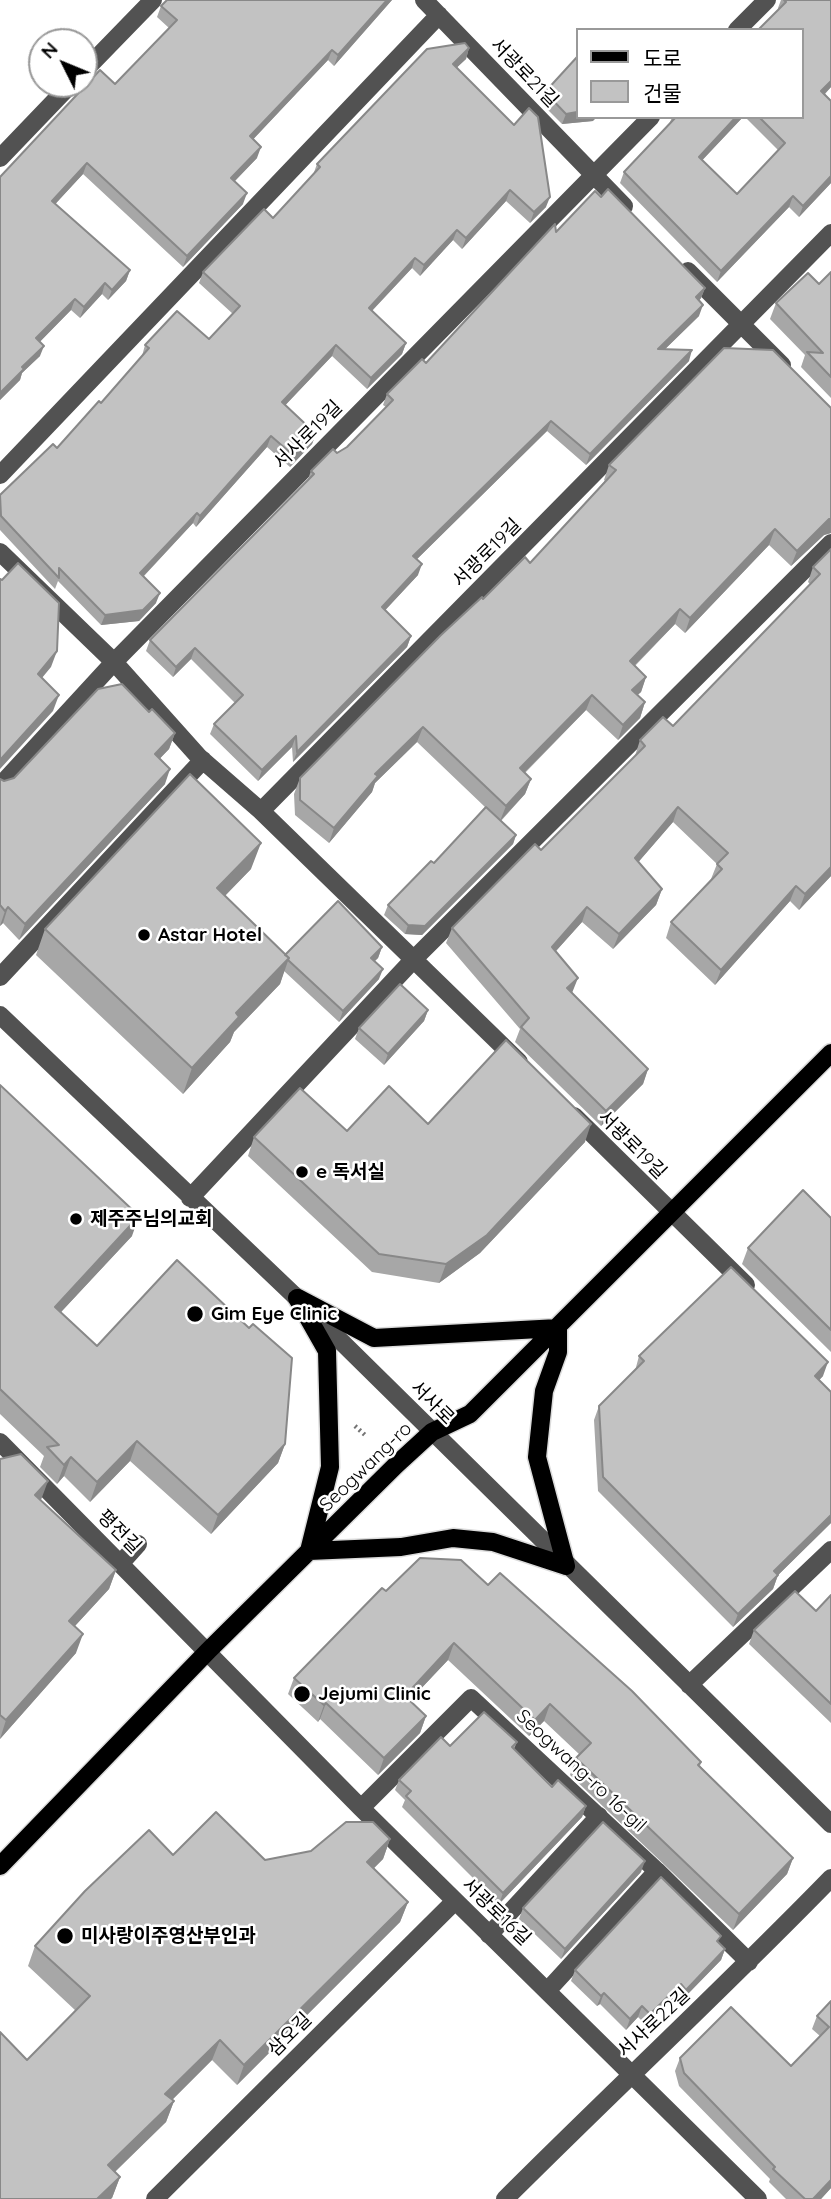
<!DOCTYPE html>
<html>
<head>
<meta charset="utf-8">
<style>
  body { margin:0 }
  #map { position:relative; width:831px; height:2199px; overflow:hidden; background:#fff; font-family:Quicksand,"Noto Sans KR",sans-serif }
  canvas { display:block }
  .legend { position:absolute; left:576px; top:28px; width:228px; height:91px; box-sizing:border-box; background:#fff; border:2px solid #999; margin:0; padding:9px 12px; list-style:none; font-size:21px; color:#000 }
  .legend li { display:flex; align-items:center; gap:14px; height:35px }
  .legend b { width:35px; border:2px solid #999 }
  .north { position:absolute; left:28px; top:28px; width:70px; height:70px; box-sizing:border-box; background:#fff; border:2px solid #999; border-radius:50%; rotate:313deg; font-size:19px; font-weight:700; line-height:28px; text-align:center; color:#000 }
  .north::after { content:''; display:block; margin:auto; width:24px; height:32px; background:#000; clip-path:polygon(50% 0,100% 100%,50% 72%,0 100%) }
</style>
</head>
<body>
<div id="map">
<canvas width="831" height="2199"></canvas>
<ul class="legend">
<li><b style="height:9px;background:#000"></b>도로</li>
<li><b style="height:19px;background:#c2c2c2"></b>건물</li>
</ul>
<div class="north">N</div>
</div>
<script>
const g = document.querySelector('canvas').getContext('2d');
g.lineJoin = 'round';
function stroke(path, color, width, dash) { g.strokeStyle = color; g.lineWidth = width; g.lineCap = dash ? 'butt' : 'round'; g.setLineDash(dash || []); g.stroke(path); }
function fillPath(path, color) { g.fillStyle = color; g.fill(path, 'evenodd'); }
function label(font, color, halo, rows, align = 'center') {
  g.font = font + ' Quicksand,"Noto Sans KR",sans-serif'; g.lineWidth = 5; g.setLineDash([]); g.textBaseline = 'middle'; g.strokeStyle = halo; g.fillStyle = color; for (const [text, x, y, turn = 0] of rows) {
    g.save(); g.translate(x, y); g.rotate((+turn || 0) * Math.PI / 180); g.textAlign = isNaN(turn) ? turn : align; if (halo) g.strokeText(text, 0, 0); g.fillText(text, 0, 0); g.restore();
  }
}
const major = new Path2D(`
  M 297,1298 L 327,1351 L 330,1467 L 309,1551 L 401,1547 L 453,1538 L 493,1542 L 566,1566
  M 298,1298 L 374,1338 L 558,1328 L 558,1352 L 544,1391 L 537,1457 L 566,1566
  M 0,1866 L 208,1651 L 396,1465 L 432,1432 L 470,1414 L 831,1053`);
stroke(major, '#dbdbdb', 21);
stroke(new Path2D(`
  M 355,1426 L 365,1435`), '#747474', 4.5, [2, 3.5]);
stroke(new Path2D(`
  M 424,0 L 624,206
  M 737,30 L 767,0
  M 84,71 L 153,0
  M 0,158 L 71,84
  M 688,271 L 782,365
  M 0,475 L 439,15
  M 0,552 L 114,662 L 199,757 L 261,811 L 519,1062
  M 0,786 L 114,662 L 651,117
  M 261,811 L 831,233
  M 0,977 L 203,760
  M 0,1015 L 297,1298 L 831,1824
  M 574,1116 L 746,1285
  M 190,1198 L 414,959 L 831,543
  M 0,1442 L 361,1808 L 758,2199
  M 121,1563 L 138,1544
  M 689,1685 L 831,1550
  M 361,1808 L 471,1698 L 657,1871 L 749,1962
  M 489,1935 L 599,1816
  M 548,1990 L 657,1871
  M 155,2199 L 455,1901
  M 505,2199 C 613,2091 725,1987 831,1878`), '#525252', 18);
stroke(major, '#000', 18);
fillPath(new Path2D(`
  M 167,0 L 392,0 L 334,66 L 328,60 L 253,139 L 257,158 L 235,181 L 243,204 L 183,267 L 83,174 L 55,204 L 130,270 L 126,281 L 108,300 L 102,294 L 80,318 L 71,310 L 40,341 L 40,356 L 22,373 L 20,380 L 0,400 L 0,177 L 115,84 L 169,28 L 157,17 L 161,6 Z
  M 781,0 L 831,0 L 831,87 L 825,94 L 831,101 L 831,183 L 799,217 L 789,207 L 717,282 L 620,183 L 624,172 L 669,125 L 672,117 L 743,117 L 702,160 L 737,194 L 778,150 L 745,117 L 801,117 L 778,8 Z
  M 469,48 L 466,59 L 457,67 L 546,207 L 530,223 L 506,201 L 462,249 L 453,240 L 420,276 L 412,268 L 372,311 L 406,343 L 402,354 L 367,389 L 332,356 L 285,405 L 316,434 L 312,444 L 290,467 L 267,447 L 196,527 L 193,523 L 144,576 L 156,603 L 139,621 L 101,625 L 58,581 L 55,589 L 0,530 L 0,495 L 57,448 L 101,403 L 142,356 L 145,345 L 209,339 L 233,314 L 199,283 L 203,272 L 273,218 L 313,175 L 317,164 Z
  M 545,92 L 593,121 L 562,124 L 541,103 Z
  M 601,197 L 705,288 L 701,298 L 699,301 L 699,316 L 665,349 L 689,361 L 586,465 L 547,431 L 417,559 L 418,575 L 385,610 L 411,636 L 407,647 L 293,762 L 292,747 L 258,781 L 210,734 L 214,724 L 235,703 L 191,659 L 173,677 L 146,651 L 150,640 L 308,479 L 311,471 L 347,447 L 386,407 L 383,405 L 387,394 L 426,363 L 556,232 Z
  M 831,272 L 831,398 L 801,367 L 805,355 L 770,319 L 776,303 L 819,284 Z
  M 828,407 L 831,408 L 831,533 L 824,535 L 791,566 L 769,545 L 685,633 L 675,624 L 635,666 L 646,677 L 641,692 L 637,695 L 645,702 L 640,718 L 618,740 L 586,710 L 525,773 L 531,779 L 525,794 L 501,821 L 516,835 L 513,844 L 422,935 L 405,934 L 384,915 L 388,905 L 434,863 L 485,807 L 417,742 L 375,783 L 372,792 L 329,843 L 295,815 L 294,794 L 300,778 L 483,599 L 530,563 L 605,481 L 604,480 L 609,465 Z
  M 831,549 L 831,876 L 799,910 L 790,901 L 715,985 L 666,938 L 671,922 L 711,879 L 717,864 L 673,822 L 638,862 L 662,889 L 656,905 L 613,949 L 582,922 L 556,951 L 572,993 L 648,1069 L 643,1084 L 601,1126 L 515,1042 L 520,1029 L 446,943 L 452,928 L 541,850 L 635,756 L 640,740 L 673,726 L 810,584 L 808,582 L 813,567 Z
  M 149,712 L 175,733 L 169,749 L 160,758 L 165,784 L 19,940 L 3,923 L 0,926 L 0,779 L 4,781 L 14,778 Z
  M 251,869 L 225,896 L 285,955 L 382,947 L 378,958 L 375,961 L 379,979 L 339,1022 L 284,971 L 280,984 L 234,1032 L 230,1042 L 183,1094 L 36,955 L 45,929 Z
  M 428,1010 L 424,1021 L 384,1065 L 355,1039 L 359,1028 Z
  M 0,1085 L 132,1236 L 61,1312 L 97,1346 L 285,1444 L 278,1463 L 211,1534 L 130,1461 L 90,1502 L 64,1476 L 57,1484 L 40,1467 L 44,1456 L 0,1414 Z
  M 428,1124 L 585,1142 L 480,1253 L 439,1283 L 372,1272 L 248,1156 L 254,1137 Z
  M 831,1218 L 831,1352 L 742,1264 L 748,1248 Z
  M 639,1356 L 823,1376 L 819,1380 L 831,1392 L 831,1523 L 778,1575 L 773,1589 L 733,1627 L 598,1491 L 594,1420 L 599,1406 L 635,1371 Z
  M 0,1459 L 41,1501 L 116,1570 L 109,1589 L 75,1626 L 76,1653 L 0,1739 Z
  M 488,1585 L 701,1762 L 700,1766 L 793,1858 L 787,1874 L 733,1930 L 570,1775 L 576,1758 L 580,1755 L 544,1721 L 529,1736 L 448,1660 L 410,1700 L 426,1716 L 420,1733 L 378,1775 L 320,1719 L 318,1722 L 288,1694 L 294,1678 L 386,1591 Z
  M 831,1595 L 831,1723 L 749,1644 L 754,1630 L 816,1611 Z
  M 517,1742 L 514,1749 L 552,1787 L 586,1806 L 582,1817 L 499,1904 L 402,1807 L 405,1800 L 395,1790 L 399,1780 L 450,1746 Z
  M 390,1839 L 383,1859 L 374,1868 L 408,1902 L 400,1922 L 237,2085 L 212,2060 L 172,2100 L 174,2101 L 166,2122 L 115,2172 L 120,2177 L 112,2198 L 27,2060 L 76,2011 L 28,1966 L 35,1946 L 173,1855 L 265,1860 Z
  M 641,1872 L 561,1959 L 519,1919 L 523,1908 Z
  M 719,1943 L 725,1949 L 721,1960 L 682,2000 L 677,1995 L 646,2025 L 638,2017 L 626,2030 L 600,2004 L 597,2006 L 571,1981 L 575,1970 Z
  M 831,2001 L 831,2188 L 821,2199 L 786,2199 L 769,2182 L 770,2179 L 679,2086 L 675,2071 L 680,2058 L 791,2066 L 820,2036 L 812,2029 L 817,2016 Z`), '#a7a7a7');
fillPath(new Path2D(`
  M 387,0 L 392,0 L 334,66 L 338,55 Z
  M 469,48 L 466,59 L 449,75 L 453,64 Z
  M 332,50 L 328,60 L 246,147 L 250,136 Z
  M 831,81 L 831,87 L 817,102 L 821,91 Z
  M 577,112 L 577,117 L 597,117 L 593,121 L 562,124 L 566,114 Z
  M 736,117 L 743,117 L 695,168 L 699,157 Z
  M 261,147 L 257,158 L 227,189 L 231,178 Z
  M 87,163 L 83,174 L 48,212 L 52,201 Z
  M 831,176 L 831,183 L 799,217 L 803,206 Z
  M 510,190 L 506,201 L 462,249 L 466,238 Z
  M 247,193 L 243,204 L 183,267 L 187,256 Z
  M 793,196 L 789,207 L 717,282 L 721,271 Z
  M 550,197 L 546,207 L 530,223 L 534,212 Z
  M 457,230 L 453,240 L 420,276 L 424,265 Z
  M 415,258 L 412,268 L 365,318 L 369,308 Z
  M 130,270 L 126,281 L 108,300 L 112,290 Z
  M 105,283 L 102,294 L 80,318 L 84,307 Z
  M 705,288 L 701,298 L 692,308 L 696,297 Z
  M 75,299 L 71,310 L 33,349 L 36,338 Z
  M 703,305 L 699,316 L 655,359 L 658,349 Z
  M 406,343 L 402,354 L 367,389 L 371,378 Z
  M 336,345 L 332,356 L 278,413 L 282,402 Z
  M 44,346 L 40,356 L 22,373 L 20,380 L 0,400 L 0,393 L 22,367 Z
  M 692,350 L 689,361 L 586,465 L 590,454 Z
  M 551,421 L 547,431 L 409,567 L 413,556 Z
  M 316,434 L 312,444 L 290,467 L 294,456 Z
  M 271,436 L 267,447 L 196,527 L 200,516 Z
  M 197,513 L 193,523 L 136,584 L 140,573 Z
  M 829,519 L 831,519 L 831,533 L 824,535 L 791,566 L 797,551 Z
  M 775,529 L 769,545 L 685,633 L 690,618 Z
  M 422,564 L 418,575 L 378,618 L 382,607 Z
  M 160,593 L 156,603 L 139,621 L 101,625 L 105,615 Z
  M 680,609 L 675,624 L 624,676 L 630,661 Z
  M 411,636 L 407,647 L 293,762 L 297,752 Z
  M 195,648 L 191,659 L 173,677 L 176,667 Z
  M 57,651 L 51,667 L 32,690 L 38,674 Z
  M 646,677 L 641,692 L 626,706 L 632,690 Z
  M 59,695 L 53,711 L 0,769 L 0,760 Z
  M 592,695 L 586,710 L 514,783 L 520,768 Z
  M 645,702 L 640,718 L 618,740 L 623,725 Z
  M 423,727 L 417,742 L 375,783 L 372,792 L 329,843 L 334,828 L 375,774 Z
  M 175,733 L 169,749 L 149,770 L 155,754 Z
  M 296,736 L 292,747 L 258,781 L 262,770 Z
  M 170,769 L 165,784 L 19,940 L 25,924 Z
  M 531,779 L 525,794 L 500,821 L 506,806 Z
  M 678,807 L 673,822 L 629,873 L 635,858 Z
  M 516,835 L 513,844 L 422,935 L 405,934 L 408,925 Z
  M 261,843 L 251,869 L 207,914 L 217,888 Z
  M 831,867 L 831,876 L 799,910 L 805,894 Z
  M 796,886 L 790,901 L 715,985 L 721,970 Z
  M 662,889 L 656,905 L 613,949 L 619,934 Z
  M 8,907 L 3,923 L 0,926 L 5,911 Z
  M 587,907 L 582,922 L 546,962 L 552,947 Z
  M 382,947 L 378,958 L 367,968 L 371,958 Z
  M 289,958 L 280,984 L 234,1032 L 230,1042 L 183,1094 L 192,1068 L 236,1013 Z
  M 383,969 L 379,979 L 339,1022 L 343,1011 Z
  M 578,978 L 572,993 L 567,988 Z
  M 428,1010 L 424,1021 L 384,1065 L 388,1054 Z
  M 648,1069 L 643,1084 L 601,1126 L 606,1111 Z
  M 591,1124 L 585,1142 L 480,1253 L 439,1283 L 446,1264 Z
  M 139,1216 L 132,1236 L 48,1326 L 55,1307 Z
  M 828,1362 L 823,1376 L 810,1390 L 815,1376 Z
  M 137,1441 L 130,1461 L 90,1502 L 97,1482 Z
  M 285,1444 L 278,1463 L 211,1534 L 218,1515 Z
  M 71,1457 L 64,1476 L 57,1484 L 64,1465 Z
  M 48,1481 L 41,1500 L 28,1514 L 35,1495 Z
  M 831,1515 L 831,1523 L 769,1584 L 774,1571 Z
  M 116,1570 L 109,1589 L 62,1640 L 69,1621 Z
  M 778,1575 L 773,1589 L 733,1627 L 738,1614 Z
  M 83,1634 L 76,1653 L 0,1739 L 6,1720 Z
  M 454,1643 L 448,1660 L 399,1712 L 405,1696 Z
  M 326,1703 L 320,1719 L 318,1722 L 324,1705 Z
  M 550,1704 L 544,1721 L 529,1736 L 535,1720 Z
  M 426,1716 L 420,1733 L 378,1775 L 384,1758 Z
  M 586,1806 L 582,1817 L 499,1904 L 503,1893 Z
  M 390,1839 L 383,1859 L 360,1882 L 367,1862 Z
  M 793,1858 L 787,1874 L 733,1930 L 739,1914 Z
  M 645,1861 L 641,1872 L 561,1959 L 565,1949 Z
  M 408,1902 L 400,1922 L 237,2085 L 244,2065 Z
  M 725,1949 L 721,1960 L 682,2000 L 686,1990 Z
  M 681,1984 L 677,1995 L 646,2025 L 650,2014 Z
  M 604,1993 L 600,2004 L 597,2006 L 601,1996 Z
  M 642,2006 L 638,2017 L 626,2030 L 630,2019 Z
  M 220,2040 L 212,2060 L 158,2114 L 165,2094 Z
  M 174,2101 L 166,2122 L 101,2185 L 108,2165 Z
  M 120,2177 L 112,2198 L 111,2199 L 97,2199 Z
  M 831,2180 L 831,2188 L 821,2199 L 813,2199 Z`), '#888');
const building = new Path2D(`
  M 167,0 L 387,0 L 338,55 L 332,50 L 250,136 L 261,147 L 231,178 L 247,193 L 187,256 L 87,163 L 52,201 L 130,270 L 112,290 L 105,283 L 84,307 L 75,299 L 36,338 L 44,346 L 22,367 L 24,369 L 0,393 L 0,177 L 100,70 L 115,84 L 177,20 L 161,6 Z
  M 784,0 L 831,0 L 831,81 L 821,91 L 831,101 L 831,176 L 803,206 L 793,196 L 721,271 L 624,172 L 676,117 L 736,117 L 699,157 L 737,194 L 785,143 L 759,117 L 801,117 L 801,30 L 758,30 L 786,2 Z
  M 465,43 L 469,48 L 453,64 L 514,125 L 529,108 L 538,117 L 550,197 L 534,212 L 510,190 L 466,238 L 457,230 L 424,265 L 415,258 L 369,308 L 406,343 L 371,378 L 336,345 L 282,402 L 316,434 L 294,456 L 271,436 L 200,516 L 197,513 L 140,573 L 160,593 L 143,610 L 105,615 L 59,568 L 59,578 L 1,516 L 0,495 L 53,444 L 57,448 L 99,401 L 101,403 L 149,348 L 145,345 L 177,311 L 209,339 L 240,306 L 203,272 L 264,209 L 273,218 L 320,167 L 317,164 L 427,49 Z
  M 577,57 L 577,112 L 566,114 L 545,92 Z
  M 608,189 L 705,288 L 696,297 L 703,305 L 658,349 L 692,350 L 590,454 L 551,421 L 413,556 L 422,564 L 382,607 L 411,636 L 297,752 L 296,736 L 262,770 L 214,724 L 243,695 L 195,648 L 176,667 L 150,640 L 314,474 L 311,471 L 333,449 L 337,453 L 347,447 L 393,400 L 387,394 L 422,359 L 426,363 L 555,224 L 556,232 L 595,191 L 601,197 Z
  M 831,272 L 831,377 L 807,352 L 823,353 L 776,303 L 808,273 L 819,284 Z
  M 724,348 L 773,350 L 831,408 L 831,519 L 829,519 L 797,551 L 775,529 L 690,618 L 680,609 L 630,661 L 646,677 L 632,690 L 645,702 L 623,725 L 592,695 L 520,768 L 531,779 L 506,806 L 423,727 L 375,774 L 378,776 L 334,828 L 300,800 L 300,778 L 441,635 L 482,597 L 483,599 L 525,557 L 530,563 L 616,470 L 609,465 Z
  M 831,549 L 831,867 L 805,894 L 796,886 L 721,970 L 671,922 L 722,869 L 717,864 L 728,853 L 678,807 L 635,858 L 662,889 L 619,934 L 587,907 L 552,947 L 578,978 L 567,988 L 648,1069 L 606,1111 L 521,1027 L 529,1018 L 452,928 L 535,844 L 541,850 L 645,746 L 640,740 L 663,717 L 673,726 L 820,574 L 813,567 Z
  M 18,563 L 59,603 L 57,651 L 38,674 L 59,695 L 0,760 L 0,579 L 2,580 Z
  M 122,684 L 149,712 L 152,709 L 175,733 L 155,754 L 170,769 L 25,924 L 8,907 L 5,911 L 0,905 L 0,779 L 4,781 L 14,778 L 98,689 Z
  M 190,774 L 261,843 L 217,888 L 289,958 L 236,1013 L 239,1017 L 192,1068 L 45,929 Z
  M 486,807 L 516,835 L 425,926 L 408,925 L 388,905 L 431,861 L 434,863 Z
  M 338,901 L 382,947 L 371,958 L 383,969 L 343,1011 L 288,960 L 289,958 L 285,955 Z
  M 400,984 L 428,1010 L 388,1054 L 359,1028 Z
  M 506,1040 L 591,1124 L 487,1235 L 446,1264 L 379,1254 L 254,1137 L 300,1088 L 347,1131 L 389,1086 L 428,1124 Z
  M 0,1085 L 139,1216 L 55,1307 L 97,1346 L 177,1260 L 249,1328 L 253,1324 L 292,1358 L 285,1444 L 218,1515 L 137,1441 L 97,1482 L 71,1457 L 64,1465 L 47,1447 L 59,1445 L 0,1389 Z
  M 803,1190 L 831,1218 L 831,1330 L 748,1248 Z
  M 731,1267 L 828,1362 L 815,1376 L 831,1392 L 831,1515 L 774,1571 L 778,1575 L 738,1614 L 603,1477 L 599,1406 L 644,1361 L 639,1356 Z
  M 21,1454 L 48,1481 L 35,1495 L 116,1570 L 69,1621 L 83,1634 L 6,1720 L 0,1715 L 0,1459 Z
  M 420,1558 L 461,1560 L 488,1585 L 500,1573 L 632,1691 L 701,1762 L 698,1765 L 793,1858 L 739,1914 L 576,1758 L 591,1743 L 550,1704 L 535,1720 L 454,1643 L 405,1696 L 426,1716 L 384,1758 L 326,1703 L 324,1705 L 294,1678 L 382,1588 L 386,1591 Z
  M 795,1591 L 816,1611 L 831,1595 L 831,1704 L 754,1630 Z
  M 484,1712 L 517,1742 L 512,1747 L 552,1787 L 558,1780 L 586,1806 L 503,1893 L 406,1796 L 411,1791 L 399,1780 L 441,1737 L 450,1746 Z
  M 216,1812 L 265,1860 L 311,1851 L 346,1822 L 373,1822 L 390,1839 L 367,1862 L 408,1902 L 244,2065 L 220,2040 L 165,2094 L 174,2101 L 108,2165 L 120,2177 L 97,2199 L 0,2199 L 0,2032 L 27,2060 L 90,1996 L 35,1946 L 85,1891 L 149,1830 L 173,1855 Z
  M 603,1822 L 645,1861 L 565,1949 L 523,1908 Z
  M 661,1877 L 721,1936 L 717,1941 L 725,1949 L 686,1990 L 681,1984 L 650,2014 L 642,2006 L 630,2019 L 604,1993 L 601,1996 L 575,1970 Z
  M 831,2001 L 831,2180 L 813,2199 L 805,2199 L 773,2169 L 775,2167 L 684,2073 L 680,2058 L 731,2007 L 791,2066 L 829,2027 L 817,2016 Z`);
fillPath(building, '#c2c2c2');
stroke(building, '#888', 2);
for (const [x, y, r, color] of [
  [144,935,7,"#000"],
  [302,1172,7,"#000"],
  [76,1219,7,"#000"],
  [195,1314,9,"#000"],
  [302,1694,9,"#000"],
  [65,1936,9,"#000"]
]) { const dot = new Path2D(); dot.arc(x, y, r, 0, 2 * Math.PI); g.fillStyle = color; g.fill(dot); stroke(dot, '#fff', 2.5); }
label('19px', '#000', '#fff', [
  ["서광로21길",524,73,46],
  ["서사로19길",308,435,-45],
  ["서광로19길",487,553,-45],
  ["서광로19길",632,1145,45],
  ["서사로",432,1403,45],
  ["Seogwang-ro",366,1467,-44],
  ["평전길",119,1532,45],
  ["Seogwang-ro 16-gil",581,1771,43],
  ["서광로16길",496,1912,44],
  ["서사로22길",654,2023,-43],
  ["삼오길",290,2035,-45]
]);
label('bold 19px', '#000', '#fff', [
  ["Astar Hotel",158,935],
  ["e 독서실",316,1172],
  ["제주주님의교회",90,1219],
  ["Gim Eye Clinic",211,1314],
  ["Jejumi Clinic",318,1694],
  ["미사랑이주영산부인과",81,1936]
], 'left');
</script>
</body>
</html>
